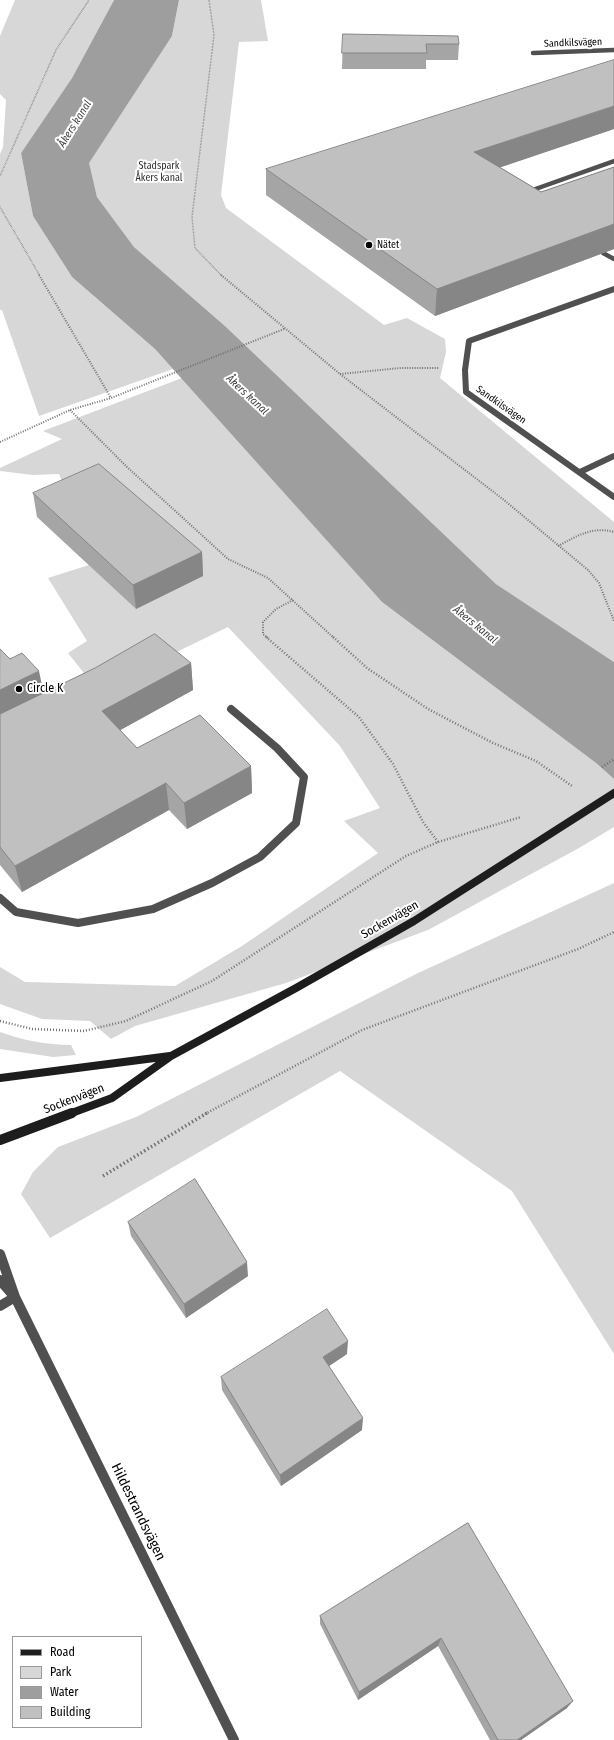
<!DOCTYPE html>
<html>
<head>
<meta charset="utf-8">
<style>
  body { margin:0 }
  #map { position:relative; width:614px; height:1740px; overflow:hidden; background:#fff; font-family:"Fira Sans Condensed",sans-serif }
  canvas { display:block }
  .legend { position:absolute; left:12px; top:1636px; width:130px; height:92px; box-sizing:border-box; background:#fff; border:1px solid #999; margin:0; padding:5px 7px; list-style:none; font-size:12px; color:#000 }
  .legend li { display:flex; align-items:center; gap:8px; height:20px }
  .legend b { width:20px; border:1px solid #999 }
</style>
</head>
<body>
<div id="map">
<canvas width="614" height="1740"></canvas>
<ul class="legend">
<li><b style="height:5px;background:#1d1d1d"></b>Road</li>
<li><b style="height:11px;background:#d7d7d7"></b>Park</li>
<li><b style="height:11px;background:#9e9e9e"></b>Water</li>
<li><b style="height:11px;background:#c0c0c0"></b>Building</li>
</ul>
</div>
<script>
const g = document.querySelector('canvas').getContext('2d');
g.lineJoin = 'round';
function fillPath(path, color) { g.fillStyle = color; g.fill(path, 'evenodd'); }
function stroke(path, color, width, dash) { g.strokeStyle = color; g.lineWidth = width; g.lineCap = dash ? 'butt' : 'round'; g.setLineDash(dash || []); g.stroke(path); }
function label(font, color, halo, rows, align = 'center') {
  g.font = font + ' "Fira Sans Condensed",sans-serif'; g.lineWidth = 4; g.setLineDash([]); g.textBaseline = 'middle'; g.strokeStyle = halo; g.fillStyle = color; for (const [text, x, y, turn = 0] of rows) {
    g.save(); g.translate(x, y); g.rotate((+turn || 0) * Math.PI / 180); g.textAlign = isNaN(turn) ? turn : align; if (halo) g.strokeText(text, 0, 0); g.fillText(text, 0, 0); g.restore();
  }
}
fillPath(new Path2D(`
  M 15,0 L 114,0 L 72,78 L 21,153 L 33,216 L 72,277 L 155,349 L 173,369 L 39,416 L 2,310 L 0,310 L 0,154 L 3,147 L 6,100 L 0,94 L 0,36 Z
  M 179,0 L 261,0 L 268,41 L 239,42 L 221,195 L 226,208 L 384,325 L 407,318 L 445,339 L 446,352 L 440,378 L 614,522 L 614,662 L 496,584 L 225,326 L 134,247 L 97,197 L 88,163 L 172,36 Z
  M 182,378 L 382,602 L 596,763 L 614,779 L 614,827 L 579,848 L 428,930 L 286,983 L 135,1026 L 111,1039 L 90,1021 L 42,1019 L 0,1004 L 0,967 L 25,982 L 175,986 L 242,946 L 378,853 L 344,821 L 380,808 L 340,746 L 228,627 L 158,661 L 87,677 L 68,653 L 87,641 L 48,578 L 89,565 L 136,609 L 203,576 L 70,502 L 59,474 L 33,475 L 0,471 L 0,468 L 62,439 L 43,431 Z
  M 614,883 L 614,1354 L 512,1191 L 340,1071 L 50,1238 L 21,1194 L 33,1172 L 58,1147 L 136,1117 L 416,974 Z
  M 0,1032 C 22,1040 47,1045 71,1045 L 76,1055 L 53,1057 L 0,1049 Z`), '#d7d7d7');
fillPath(new Path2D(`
  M 114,0 L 179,0 L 172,36 L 89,163 L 97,197 L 134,247 L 225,326 L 496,584 L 614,662 L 614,779 L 596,763 L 382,602 L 155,349 L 72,277 L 33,216 L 21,153 L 72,78 Z`), '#9e9e9e');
stroke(new Path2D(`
  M 209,0 L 214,35 L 192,217 L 195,248 L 222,276
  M 0,176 L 56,50 L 89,0
  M 0,207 L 40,276`), '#727272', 1.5, [0.5, 1]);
stroke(new Path2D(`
  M 39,275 L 111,398
  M 221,275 L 340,374 L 504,500 L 588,570 L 599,583 L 614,621
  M 340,374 L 401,368 L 439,368
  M 70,410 L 127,467 L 228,559 L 268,578 L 334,638
  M 0,442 L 70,410 L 111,398 L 284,329
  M 558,546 C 577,536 592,526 614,532
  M 268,638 L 263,634 L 263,622 L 276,609 L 293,600`), '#727272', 2, [1, 1.5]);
stroke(new Path2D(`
  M 266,637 L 359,717 L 393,764 L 423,822 L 438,842
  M 333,637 L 367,668 L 428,709 L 493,743 L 536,761 L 572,786
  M 602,767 L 614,759
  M 0,1021 L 32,1029 L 84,1031 L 126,1021 L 212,981 L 406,856 L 438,842 L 521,817
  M 205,1114 L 362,1030 L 578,949 L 614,932`), '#727272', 2.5, [1, 2]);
stroke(new Path2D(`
  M 103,1176 L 207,1113`), '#727272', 3.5, [1.5, 2.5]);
stroke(new Path2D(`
  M 580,472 L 614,456`), '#505050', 6);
stroke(new Path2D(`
  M 533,53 L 614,50
  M 527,192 L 614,161
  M 603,253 L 614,259`), '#505050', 4.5);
stroke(new Path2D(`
  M 614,289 L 469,341 L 465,370 L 466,392 L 614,497`), '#505050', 6);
stroke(new Path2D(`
  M 0,898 L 16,912 L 78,923 L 153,909 L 212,883 L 260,857 L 296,823 L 304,777 L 277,748 L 231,709`), '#505050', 8);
stroke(new Path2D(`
  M 0,1254 L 15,1297 L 234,1740
  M 0,1280 L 12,1294
  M 0,1306 L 15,1297`), '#505050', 10);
stroke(new Path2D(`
  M 0,1078 L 170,1056
  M 69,1114 L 112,1098 L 171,1056 L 296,988 L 414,921 L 614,793`), '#1d1d1d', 8);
stroke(new Path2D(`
  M 0,1140 L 72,1113`), '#1d1d1d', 10);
fillPath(new Path2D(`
  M 343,34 L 459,44 L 458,60 L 426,60 L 426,69 L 342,69 Z
  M 614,129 L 500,167 L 541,192 L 614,167 L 614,249 L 435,316 L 266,195 L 266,169 Z
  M 33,493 L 202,552 L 203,576 L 136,609 L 37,517 Z
  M 0,649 L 43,693 L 191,663 L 193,690 L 120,730 L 137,748 L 251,766 L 252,793 L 187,829 L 169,810 L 22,892 L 0,865 Z
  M 128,1222 L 248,1276 L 186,1318 L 131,1236 Z
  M 347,1354 L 329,1366 L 362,1430 L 281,1486 L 222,1390 L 221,1377 Z
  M 468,1523 L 567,1708 L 521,1740 L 490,1740 L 438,1646 L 358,1700 L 320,1624 L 320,1616 Z`), '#a5a5a5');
fillPath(new Path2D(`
  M 614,106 L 614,129 L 472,177 L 474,152 Z
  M 614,224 L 614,249 L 435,316 L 437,289 Z
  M 202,552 L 203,576 L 136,609 L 133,585 Z
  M 191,663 L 193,690 L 106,738 L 102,711 Z
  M 39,671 L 44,695 L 0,717 L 0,690 Z
  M 251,766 L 252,793 L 187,829 L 184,803 Z
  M 166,783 L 169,810 L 22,892 L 15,866 Z
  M 247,1262 L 248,1276 L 186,1318 L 184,1304 Z
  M 348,1341 L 347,1354 L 323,1370 L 323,1357 Z
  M 363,1418 L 362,1430 L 281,1486 L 280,1475 Z
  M 441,1638 L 438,1646 L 358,1700 L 359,1692 Z
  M 573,1701 L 567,1708 L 521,1740 L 517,1740 Z`), '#868686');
const building = new Path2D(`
  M 343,34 L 458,36 L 459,44 L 426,44 L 427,53 L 342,53 Z
  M 614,60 L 614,106 L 474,152 L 541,192 L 614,167 L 614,224 L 437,289 L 266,169 Z
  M 99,464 L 202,552 L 133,585 L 33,493 Z
  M 155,634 L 191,663 L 102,711 L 137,748 L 200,715 L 251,766 L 184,803 L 166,783 L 15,866 L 0,847 L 0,714 L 95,668 Z
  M 0,649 L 10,659 L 22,653 L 39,671 L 0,690 Z
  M 195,1179 L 247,1262 L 184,1304 L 128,1222 Z
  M 327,1309 L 348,1341 L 323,1357 L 363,1418 L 280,1475 L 221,1377 Z
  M 468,1523 L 573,1701 L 517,1740 L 498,1740 L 441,1638 L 359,1692 L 320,1616 Z`);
fillPath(building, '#c0c0c0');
stroke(building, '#868686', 1);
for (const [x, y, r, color] of [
  [369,245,4,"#000"],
  [19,689,4,"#000"]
]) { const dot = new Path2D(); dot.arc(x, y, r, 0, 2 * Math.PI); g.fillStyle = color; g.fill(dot); stroke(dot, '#fff', 1.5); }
label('10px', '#000', '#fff', [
  ["Sandkilsvägen",573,43,-2],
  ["Sandkilsvägen",501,405,35]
]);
label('10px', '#2e2e2e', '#fff', [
  ["Stadspark",159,166],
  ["Åkers kanal",159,178]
]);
label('10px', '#000', '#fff', [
  ["Nätet",377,245]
], 'left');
label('italic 11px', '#3f3f3f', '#fff', [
  ["Åkers kanal",75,124,-58],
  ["Åkers kanal",247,395,43],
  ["Åkers kanal",475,625,39]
]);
label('12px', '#000', '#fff', [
  ["Circle K",27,689]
], 'left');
label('12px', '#000', '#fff', [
  ["Sockenvägen",390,920,-30],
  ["Sockenvägen",74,1099,-21]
]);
label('14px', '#000', '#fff', [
  ["Hildestrandsvägen",138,1512,64]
]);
</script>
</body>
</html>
